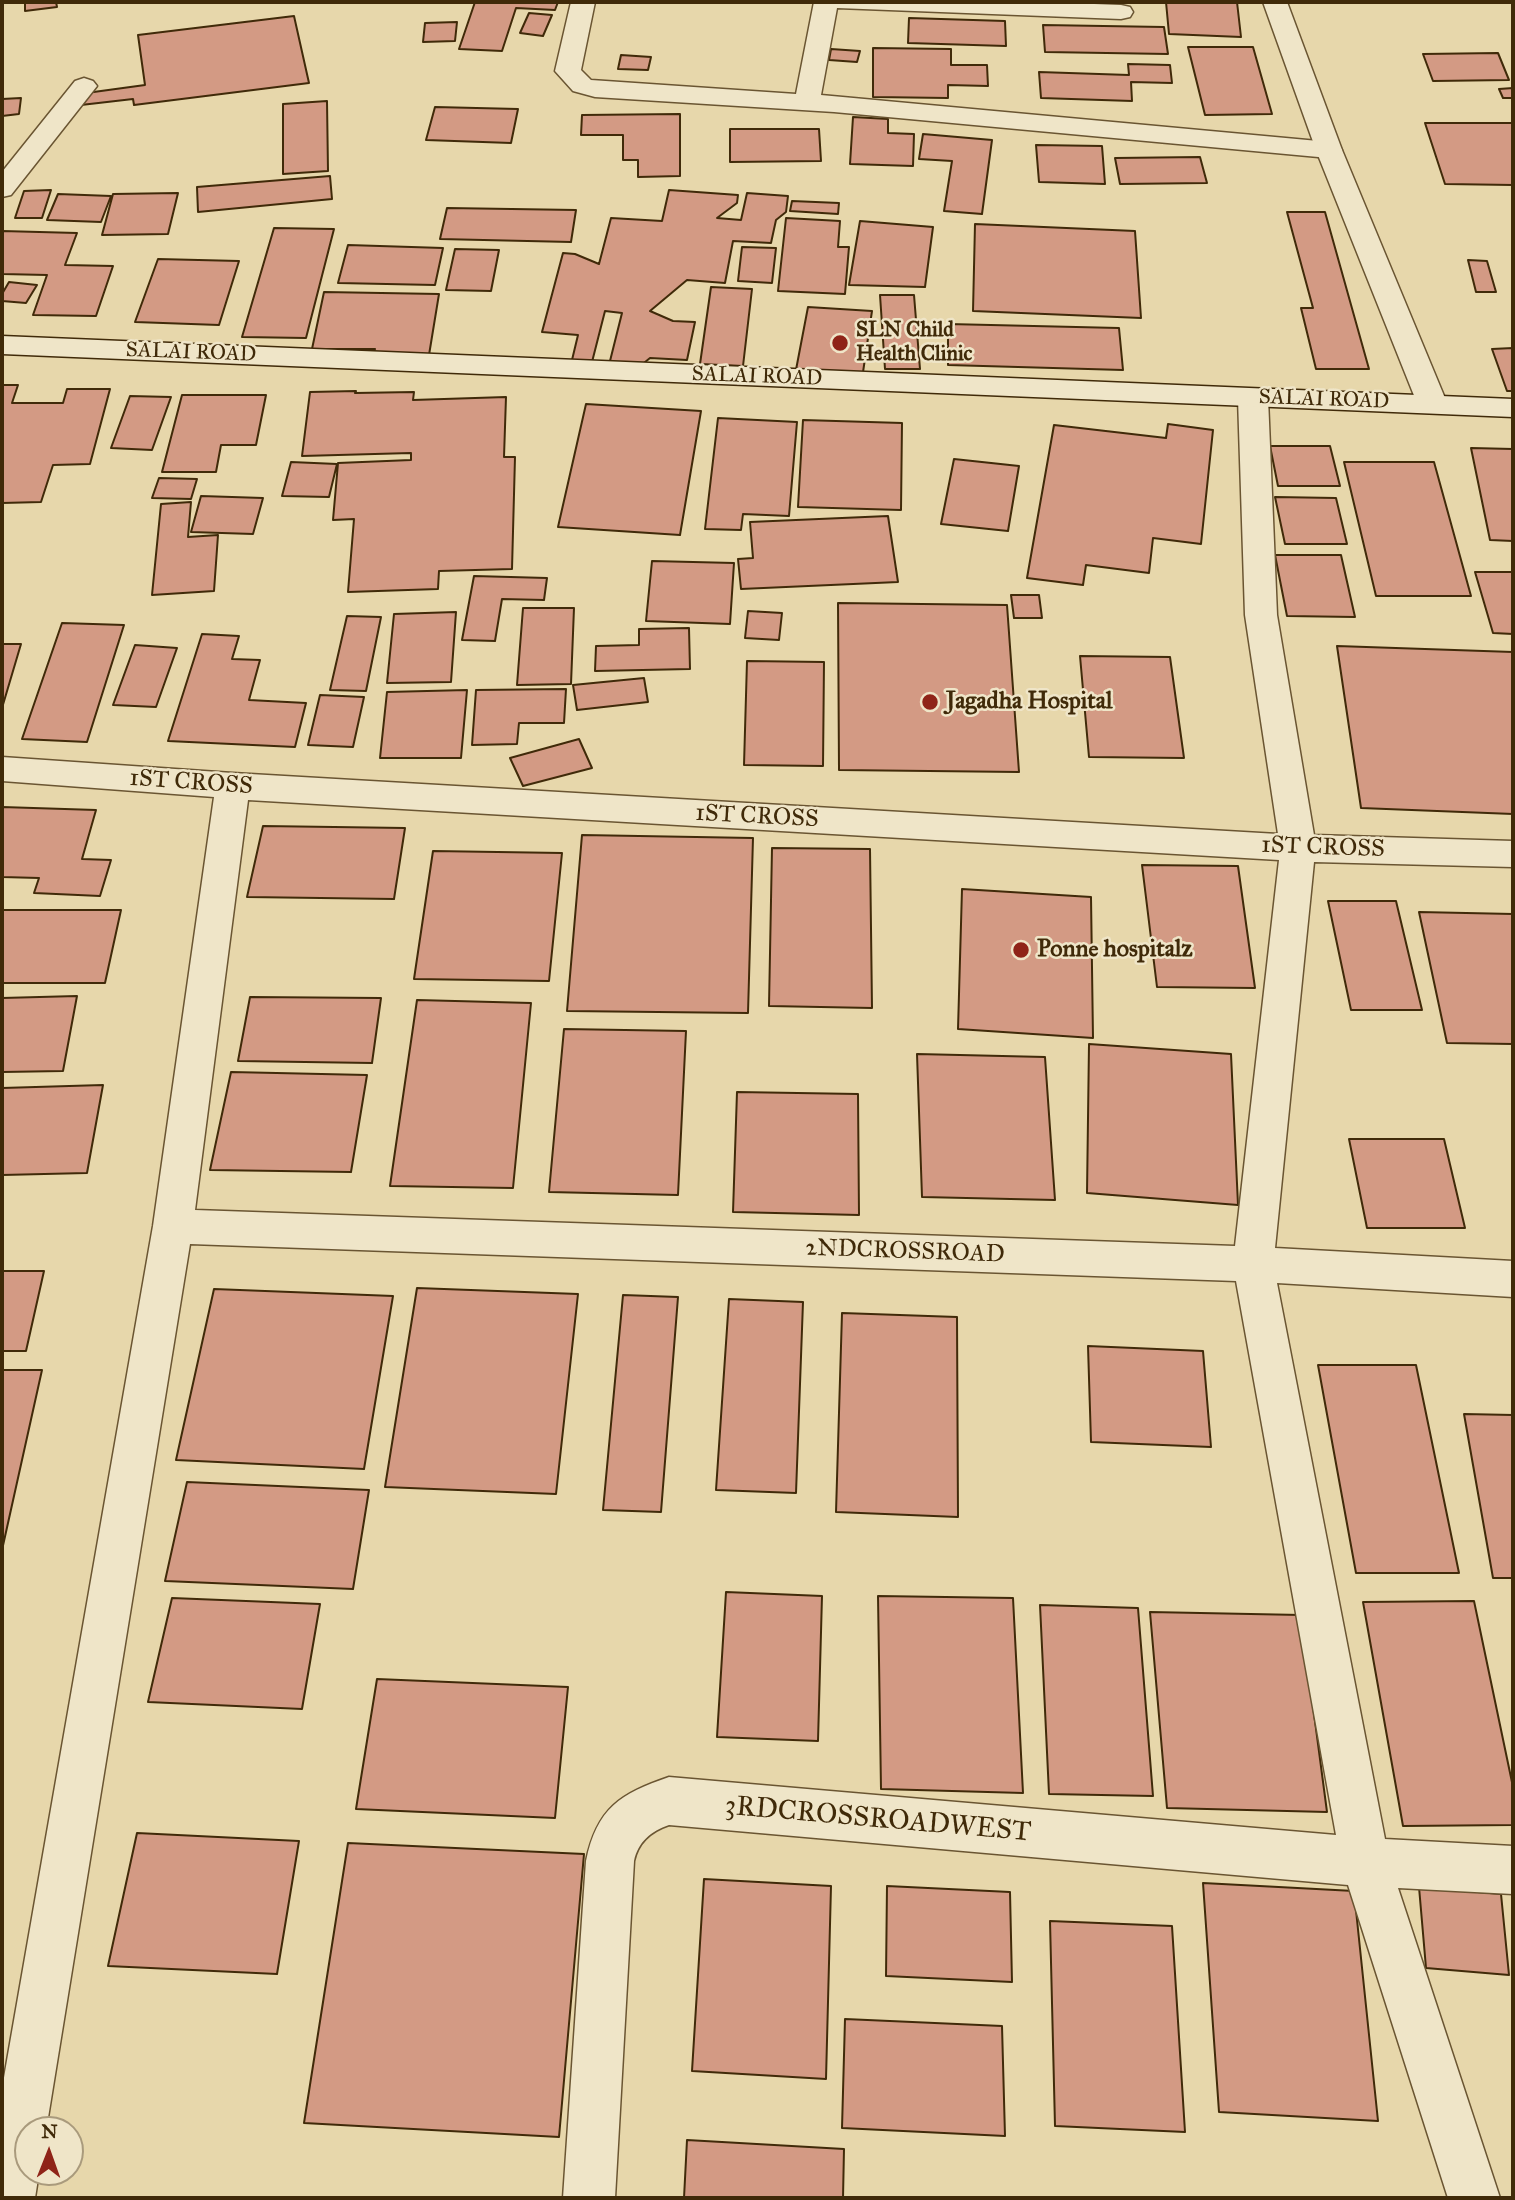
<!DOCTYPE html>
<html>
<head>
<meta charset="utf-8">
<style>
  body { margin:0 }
  #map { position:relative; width:1515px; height:2200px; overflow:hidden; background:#e7d7ab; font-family:"IM FELL Great Primer",serif }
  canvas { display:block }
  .frame { position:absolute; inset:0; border:4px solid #402a09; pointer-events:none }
  .north { position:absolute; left:14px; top:2116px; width:70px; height:70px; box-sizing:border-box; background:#efe5c8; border:2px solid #a99a7c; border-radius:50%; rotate:1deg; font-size:19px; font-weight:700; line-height:28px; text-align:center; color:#402a09 }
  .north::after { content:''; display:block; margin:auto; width:24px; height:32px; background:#8f2418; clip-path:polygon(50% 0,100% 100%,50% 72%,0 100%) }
</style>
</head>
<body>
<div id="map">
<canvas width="1515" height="2200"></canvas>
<div class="frame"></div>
<div class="north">N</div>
</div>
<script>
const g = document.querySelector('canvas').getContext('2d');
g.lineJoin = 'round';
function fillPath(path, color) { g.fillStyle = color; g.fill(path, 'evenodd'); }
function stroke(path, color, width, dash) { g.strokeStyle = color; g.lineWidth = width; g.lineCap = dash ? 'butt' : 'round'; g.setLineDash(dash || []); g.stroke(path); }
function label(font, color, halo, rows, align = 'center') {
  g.font = font + ' "IM FELL Great Primer",serif'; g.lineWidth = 5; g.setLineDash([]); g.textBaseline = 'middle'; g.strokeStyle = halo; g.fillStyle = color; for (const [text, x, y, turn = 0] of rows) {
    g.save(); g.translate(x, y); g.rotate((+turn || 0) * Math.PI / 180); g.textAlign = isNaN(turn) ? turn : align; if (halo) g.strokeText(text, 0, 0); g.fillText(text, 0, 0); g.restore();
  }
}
const building = new Path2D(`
  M 25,2 L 56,2 L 57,7 L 25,11 Z
  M 475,2 L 558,2 L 555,10 L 516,8 L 502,51 L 459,49 Z
  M 1166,2 L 1237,2 L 1241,37 L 1169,34 Z
  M 529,13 L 552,15 L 543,36 L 520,33 Z
  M 294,16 L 309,83 L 134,105 L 133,99 L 81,105 L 79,94 L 145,85 L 138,35 Z
  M 909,18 L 1005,21 L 1006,46 L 908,43 Z
  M 457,22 L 455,41 L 423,42 L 425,23 Z
  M 1043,25 L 1164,27 L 1168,54 L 1045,52 Z
  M 1188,47 L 1253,47 L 1272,114 L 1205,115 Z
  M 873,48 L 951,49 L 951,65 L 987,65 L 988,86 L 948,85 L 948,98 L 873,97 Z
  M 831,49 L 860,51 L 857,62 L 829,60 Z
  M 1498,53 L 1509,80 L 1433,81 L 1423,54 Z
  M 621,55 L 651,57 L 648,70 L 618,69 Z
  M 1128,64 L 1170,65 L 1172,83 L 1131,82 L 1132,101 L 1041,98 L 1039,72 L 1129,75 Z
  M 1513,88 L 1513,98 L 1503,98 L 1499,89 Z
  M 21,98 L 19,114 L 2,116 L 2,99 Z
  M 327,101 L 328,171 L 283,174 L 283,104 Z
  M 435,107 L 518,109 L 511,143 L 426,140 Z
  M 680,114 L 680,176 L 638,177 L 638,160 L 623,160 L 623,135 L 581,135 L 582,115 Z
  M 853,117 L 888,119 L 888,133 L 914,134 L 913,166 L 850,164 Z
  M 1425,123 L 1513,123 L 1513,185 L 1445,184 Z
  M 730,129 L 819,129 L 821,161 L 730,162 Z
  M 923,134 L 992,140 L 982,214 L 944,211 L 952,161 L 919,159 Z
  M 1036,145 L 1102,146 L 1105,184 L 1039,182 Z
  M 1200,157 L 1207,183 L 1120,184 L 1115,158 Z
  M 330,176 L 332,199 L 198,212 L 197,187 Z
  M 51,190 L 42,218 L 15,218 L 24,191 Z
  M 669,190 L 738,195 L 737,203 L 717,218 L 741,220 L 747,193 L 788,196 L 786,212 L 776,220 L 771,243 L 733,241 L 725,283 L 687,280 L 650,311 L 673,321 L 695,322 L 687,360 L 650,358 L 639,367 L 609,365 L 622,313 L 605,311 L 592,362 L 572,360 L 578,335 L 542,332 L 563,253 L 575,254 L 599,264 L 611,218 L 662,221 Z
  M 178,193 L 168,234 L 102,235 L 113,194 Z
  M 58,194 L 111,196 L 101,222 L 47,220 Z
  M 792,201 L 839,203 L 838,214 L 790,211 Z
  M 447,208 L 576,210 L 571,242 L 440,239 Z
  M 1287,212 L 1325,212 L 1369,369 L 1316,369 L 1301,308 L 1313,308 Z
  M 786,218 L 840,221 L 838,247 L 849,247 L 845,294 L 778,291 Z
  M 860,221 L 933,227 L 925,287 L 849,285 Z
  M 975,224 L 1135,231 L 1141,318 L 973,311 Z
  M 274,228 L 334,229 L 306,338 L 242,337 Z
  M 2,231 L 77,233 L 65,265 L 113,266 L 96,316 L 33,315 L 47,275 L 2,274 Z
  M 348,245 L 443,248 L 435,285 L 338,283 Z
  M 742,247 L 776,248 L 772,283 L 738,281 Z
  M 455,249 L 499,250 L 491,291 L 446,290 Z
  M 158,259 L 239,261 L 219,325 L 135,322 Z
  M 1468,260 L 1487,261 L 1496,292 L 1476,292 Z
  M 9,282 L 37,285 L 26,303 L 2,301 L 2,294 Z
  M 711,287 L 752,289 L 743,366 L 700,364 Z
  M 324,292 L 439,294 L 429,355 L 373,355 L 375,349 L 312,349 Z
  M 880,295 L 914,295 L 920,369 L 885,369 Z
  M 808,307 L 872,311 L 862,379 L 795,375 Z
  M 948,324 L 1119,328 L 1123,370 L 948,365 Z
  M 1513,348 L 1513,391 L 1507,391 L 1492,349 Z
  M 2,385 L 18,385 L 12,403 L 63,403 L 67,389 L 110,389 L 90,464 L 53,465 L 41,502 L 2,503 Z
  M 356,391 L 355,393 L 414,392 L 413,400 L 506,397 L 504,457 L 515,457 L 512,569 L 439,571 L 438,589 L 348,592 L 354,519 L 333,520 L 338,463 L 411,460 L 411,453 L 302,456 L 310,392 Z
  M 182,395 L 266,395 L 256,445 L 221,445 L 216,472 L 162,472 Z
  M 130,396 L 171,397 L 152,450 L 111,448 Z
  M 586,404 L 701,411 L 680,535 L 558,527 Z
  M 718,418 L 797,422 L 789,516 L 743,514 L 741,530 L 705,529 Z
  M 803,420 L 902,423 L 901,510 L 798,507 Z
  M 1168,424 L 1213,430 L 1201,544 L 1153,538 L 1149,573 L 1086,565 L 1083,585 L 1027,578 L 1054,425 L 1166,438 Z
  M 1270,446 L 1330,446 L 1340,486 L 1278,486 Z
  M 1471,448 L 1513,449 L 1513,541 L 1490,540 Z
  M 954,459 L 1019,466 L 1008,531 L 941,524 Z
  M 291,462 L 337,464 L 329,497 L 282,496 Z
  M 1344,462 L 1434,462 L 1471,596 L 1376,596 Z
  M 159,478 L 197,479 L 191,499 L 152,498 Z
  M 201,496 L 263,498 L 253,534 L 191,532 Z
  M 1275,497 L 1336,498 L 1347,544 L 1285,544 Z
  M 191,502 L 188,537 L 218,535 L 214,591 L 152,595 L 161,504 Z
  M 888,516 L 898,582 L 741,589 L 738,559 L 753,558 L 750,522 Z
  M 1275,555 L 1341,555 L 1355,617 L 1287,616 Z
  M 652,561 L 734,563 L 730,624 L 646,621 Z
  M 1475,572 L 1513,572 L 1513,634 L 1493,633 Z
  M 474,576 L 547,578 L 544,600 L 502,599 L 495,641 L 462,640 Z
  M 1011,595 L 1039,595 L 1042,618 L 1014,618 Z
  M 838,603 L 1007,605 L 1019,772 L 839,770 Z
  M 523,608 L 574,608 L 571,684 L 517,685 Z
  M 748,611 L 782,613 L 779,640 L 745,638 Z
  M 456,612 L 451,682 L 387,683 L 394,614 Z
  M 347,616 L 381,617 L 366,691 L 330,690 Z
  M 62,623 L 124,625 L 87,742 L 22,739 Z
  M 689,628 L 690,669 L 595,671 L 596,646 L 639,645 L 639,629 Z
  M 202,634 L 239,636 L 232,659 L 260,660 L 249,700 L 306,703 L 295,747 L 168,741 Z
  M 2,644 L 21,644 L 2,708 Z
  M 135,645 L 177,648 L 156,707 L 113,705 Z
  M 1337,646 L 1513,652 L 1513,814 L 1361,808 Z
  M 1080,656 L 1170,657 L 1184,758 L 1089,757 Z
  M 747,661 L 824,662 L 823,766 L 744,765 Z
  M 644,678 L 648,702 L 577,710 L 573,685 Z
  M 566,689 L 564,723 L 519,723 L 517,744 L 472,745 L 476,690 Z
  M 467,690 L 461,758 L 380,758 L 387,692 Z
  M 320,695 L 364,697 L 353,747 L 308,745 Z
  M 579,739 L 592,768 L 523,786 L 510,758 Z
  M 2,807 L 96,810 L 82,859 L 111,860 L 100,896 L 34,893 L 39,878 L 2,877 Z
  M 263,826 L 405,828 L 394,899 L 247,897 Z
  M 582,835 L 753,838 L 748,1013 L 567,1011 Z
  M 772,848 L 870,849 L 872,1008 L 769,1006 Z
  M 433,851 L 562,853 L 549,981 L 414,979 Z
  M 1142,865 L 1238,866 L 1255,988 L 1157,987 Z
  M 962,889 L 1091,897 L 1093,1038 L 958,1029 Z
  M 1328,901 L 1396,901 L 1422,1010 L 1351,1010 Z
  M 2,910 L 121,910 L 105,983 L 2,983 Z
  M 1419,912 L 1513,914 L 1513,1044 L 1447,1043 Z
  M 77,996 L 63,1071 L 2,1072 L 2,998 Z
  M 250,997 L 381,998 L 372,1063 L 238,1061 Z
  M 417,1000 L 531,1003 L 513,1188 L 390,1186 Z
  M 564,1029 L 686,1031 L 678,1195 L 549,1192 Z
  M 1089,1044 L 1231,1054 L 1238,1205 L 1087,1193 Z
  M 917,1054 L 1045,1057 L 1055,1200 L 922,1197 Z
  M 231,1072 L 367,1075 L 351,1172 L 210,1170 Z
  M 103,1085 L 87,1173 L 2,1175 L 2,1088 Z
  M 737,1092 L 858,1094 L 859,1215 L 733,1212 Z
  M 1349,1139 L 1444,1139 L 1465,1228 L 1367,1228 Z
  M 2,1271 L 44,1271 L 26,1351 L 2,1351 Z
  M 417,1288 L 578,1294 L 556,1494 L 385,1487 Z
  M 214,1289 L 393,1296 L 364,1469 L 176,1460 Z
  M 623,1295 L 678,1297 L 661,1512 L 603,1510 Z
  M 729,1299 L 803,1302 L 796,1493 L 716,1490 Z
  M 842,1313 L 957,1317 L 958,1517 L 836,1512 Z
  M 1088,1346 L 1203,1351 L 1211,1447 L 1091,1442 Z
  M 1318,1365 L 1416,1365 L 1459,1573 L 1356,1573 Z
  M 2,1370 L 42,1370 L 2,1550 Z
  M 1464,1414 L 1513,1415 L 1513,1578 L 1493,1578 Z
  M 187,1482 L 369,1490 L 353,1589 L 165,1581 Z
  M 726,1592 L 822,1596 L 818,1741 L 717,1737 Z
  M 878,1596 L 1013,1598 L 1023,1793 L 881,1789 Z
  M 172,1598 L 320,1604 L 302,1709 L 148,1702 Z
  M 1474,1601 L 1513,1787 L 1513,1825 L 1403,1826 L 1363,1602 Z
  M 1040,1605 L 1138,1608 L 1153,1796 L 1049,1794 Z
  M 1150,1612 L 1301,1615 L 1327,1812 L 1167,1808 Z
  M 377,1679 L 568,1687 L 555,1818 L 356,1809 Z
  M 137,1833 L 299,1841 L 277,1974 L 108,1966 Z
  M 348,1843 L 584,1854 L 559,2137 L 304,2123 Z
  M 704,1879 L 831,1886 L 826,2079 L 692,2071 Z
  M 1203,1883 L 1354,1891 L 1378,2121 L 1219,2112 Z
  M 887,1886 L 1010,1892 L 1012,1982 L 886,1976 Z
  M 1419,1887 L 1501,1894 L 1509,1975 L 1426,1968 Z
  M 1050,1921 L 1172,1926 L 1185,2132 L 1055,2126 Z
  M 845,2019 L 1002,2026 L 1005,2136 L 842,2128 Z
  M 687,2140 L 844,2149 L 843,2198 L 684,2198 Z`);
fillPath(building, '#d39a84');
stroke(building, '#402a09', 2);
const minor = new Path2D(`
  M 571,2 L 595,2 L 581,70 L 591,80 L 796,94 L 814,2 L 1041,2 L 1121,5 L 1130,7 L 1133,12 L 1130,17 L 1121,19 L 837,8 L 821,95 L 1329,142 L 1338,144 L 1342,150 L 1338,156 L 1329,158 L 834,112 L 595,97 L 573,91 L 555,71 Z
  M 84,78 L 93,81 L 97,86 L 11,195 L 2,197 L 2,172 L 75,81 Z
  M 1253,389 L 1263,391 L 1268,398 L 1277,615 L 1314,835 L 1513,841 L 1513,867 L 1314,862 L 1275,1248 L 1513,1261 L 1513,1297 L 1277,1283 L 1385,1839 L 1513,1846 L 1513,1894 L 1398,1888 L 1500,2198 L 1448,2198 L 1348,1885 L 669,1825 C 651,1831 638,1842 634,1861 L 615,2198 L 563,2198 L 586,1861 C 597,1808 620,1794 669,1777 L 1336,1835 L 1236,1281 L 190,1244 L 46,2130 L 28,2130 L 28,2172 L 39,2172 L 35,2198 L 2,2198 L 2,2089 L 153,1226 L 214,797 L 2,781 L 2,757 L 233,773 L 1278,834 L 1245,615 L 1238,398 L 1243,391 ZM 248,800 L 1279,860 L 1235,1246 L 195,1210 Z`);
const tertiary = new Path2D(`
  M 1263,2 L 1287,2 L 1342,150 L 1447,403 L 1442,410 L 1432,412 L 1422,410 L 1417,403 L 1316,150 Z`);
const secondary = new Path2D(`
  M 2,336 L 1513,399 L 1513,417 L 2,354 Z`);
stroke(minor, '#6a5532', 3);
stroke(tertiary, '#6a5532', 3);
stroke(secondary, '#402a09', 3);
fillPath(minor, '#efe5c8');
fillPath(tertiary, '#efe5c8');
fillPath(secondary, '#efe5c8');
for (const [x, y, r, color] of [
  [840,343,9,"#8f2418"],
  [930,702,9,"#8f2418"],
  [1021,950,9,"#8f2418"]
]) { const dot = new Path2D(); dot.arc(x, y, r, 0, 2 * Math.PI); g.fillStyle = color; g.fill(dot); stroke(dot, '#efe5c8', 2.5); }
label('bold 21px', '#402a09', '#efe5c8', [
  ["SLN Child",856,331],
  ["Health Clinic",856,355]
], 'left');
label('21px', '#402a09', '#efe5c8', [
  ["SALAI ROAD",191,353,2],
  ["SALAI ROAD",757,377,2],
  ["SALAI ROAD",1324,400,2]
]);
label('bold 24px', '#402a09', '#efe5c8', [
  ["Jagadha Hospital",946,702],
  ["Ponne hospitalz",1037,950]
], 'left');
label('24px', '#402a09', '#efe5c8', [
  ["1ST CROSS",191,783,4],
  ["1ST CROSS",757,817,3],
  ["1ST CROSS",1323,848,2],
  ["2NDCROSSROAD",905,1252,2]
]);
label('28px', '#402a09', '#efe5c8', [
  ["3RDCROSSROADWEST",878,1820,5]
]);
</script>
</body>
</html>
